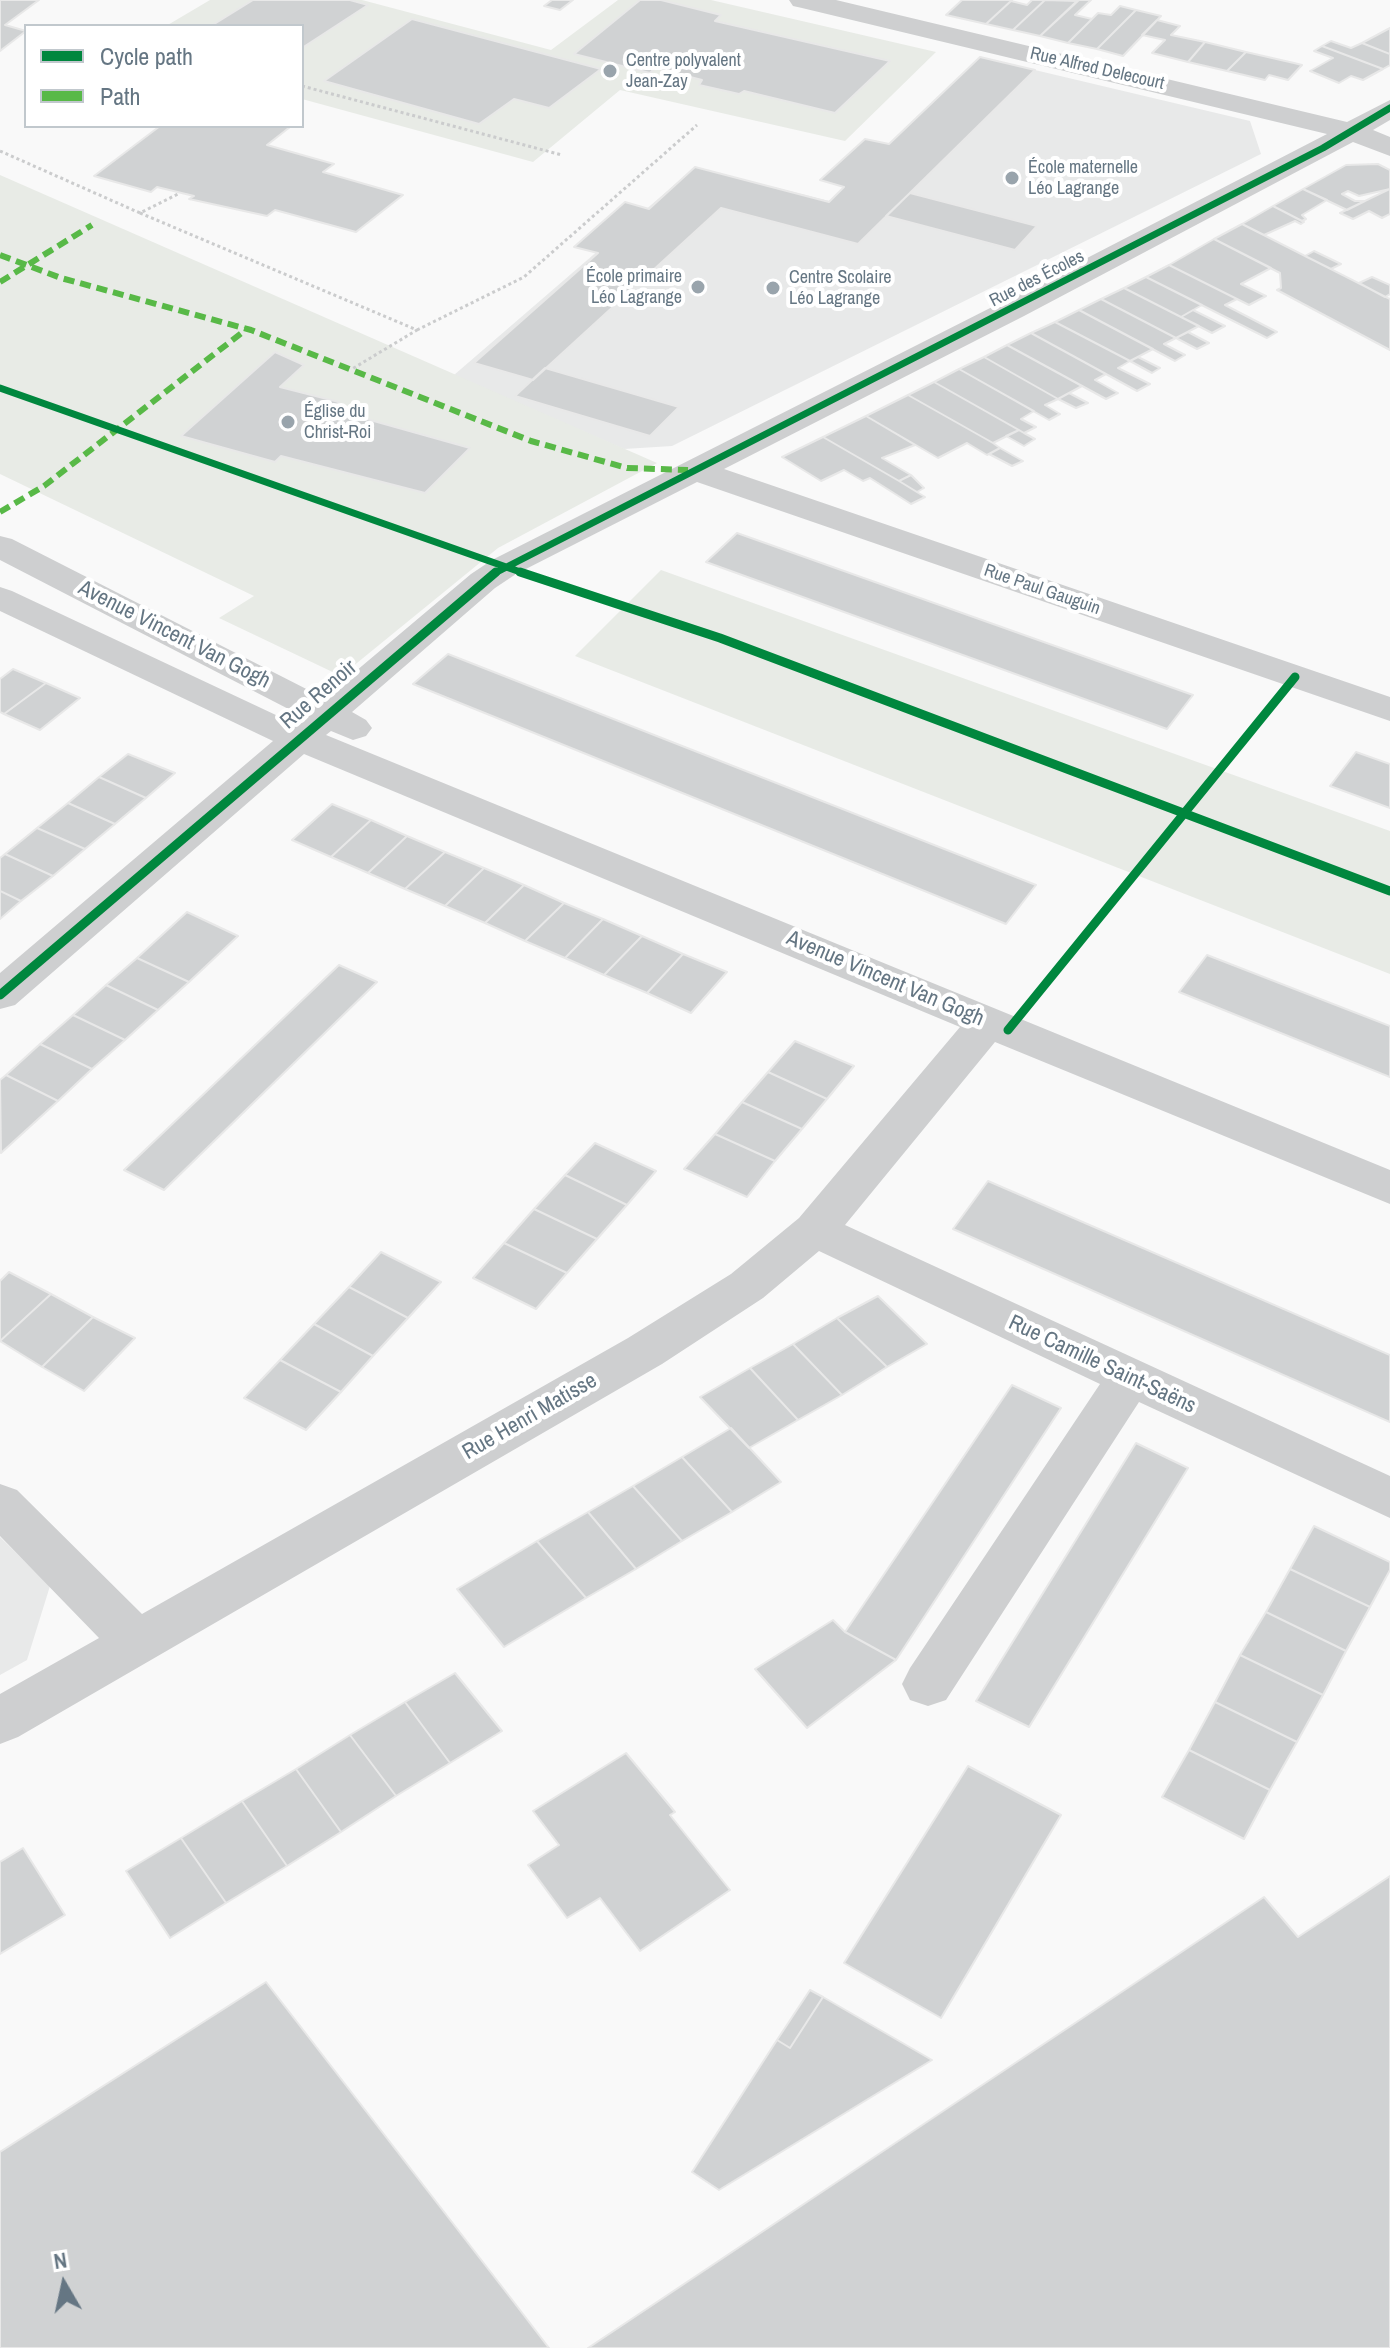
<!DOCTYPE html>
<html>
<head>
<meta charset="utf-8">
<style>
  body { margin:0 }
  #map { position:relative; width:1390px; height:2348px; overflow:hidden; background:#f9f9f9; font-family:"Archivo Narrow",sans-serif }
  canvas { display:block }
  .legend { position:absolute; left:24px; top:24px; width:280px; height:104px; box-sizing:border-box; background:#fff; border:2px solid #c1c8cd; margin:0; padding:10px 14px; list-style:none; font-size:24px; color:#657683 }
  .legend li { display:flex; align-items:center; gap:16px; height:40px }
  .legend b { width:40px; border:2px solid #c1c8cd }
  .north { position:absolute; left:24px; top:2244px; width:80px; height:80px; -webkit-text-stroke:6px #fff; paint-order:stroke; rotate:351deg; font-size:22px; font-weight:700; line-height:32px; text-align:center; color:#657683 }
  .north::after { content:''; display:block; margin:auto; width:28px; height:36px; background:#657683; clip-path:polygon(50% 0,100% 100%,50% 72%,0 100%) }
</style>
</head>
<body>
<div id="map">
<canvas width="1390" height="2348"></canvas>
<ul class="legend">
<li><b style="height:10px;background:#00873e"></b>Cycle path</li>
<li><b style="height:10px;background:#58b947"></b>Path</li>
</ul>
<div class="north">N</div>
</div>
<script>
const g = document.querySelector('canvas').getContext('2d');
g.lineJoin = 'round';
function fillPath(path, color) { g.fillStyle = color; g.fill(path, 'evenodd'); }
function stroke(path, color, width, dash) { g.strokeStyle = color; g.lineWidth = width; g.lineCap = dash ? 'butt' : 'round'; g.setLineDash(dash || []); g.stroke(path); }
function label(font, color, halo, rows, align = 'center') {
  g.font = font + ' "Archivo Narrow",sans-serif'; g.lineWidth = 8; g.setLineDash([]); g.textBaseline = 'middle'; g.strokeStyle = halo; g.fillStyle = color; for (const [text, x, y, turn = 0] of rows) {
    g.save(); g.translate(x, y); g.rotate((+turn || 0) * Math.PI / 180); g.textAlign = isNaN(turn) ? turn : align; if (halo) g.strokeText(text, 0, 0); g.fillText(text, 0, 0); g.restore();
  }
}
fillPath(new Path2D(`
  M 980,57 L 1250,121 L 1261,154 L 672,446 L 624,449 L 454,375 L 695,167 L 829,201 Z
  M 0,1537 L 50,1586 L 27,1660 L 0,1675 Z`), '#e8e9e9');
fillPath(new Path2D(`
  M 210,0 L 362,0 L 551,50 L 618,0 L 711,0 L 936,52 L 845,141 L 620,90 L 533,162 L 302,99 L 302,26 L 166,26 Z
  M 0,175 L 657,463 L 498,548 L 341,676 L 219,618 L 254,596 L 0,474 Z
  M 661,570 L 1390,831 L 1390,974 L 575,656 Z`), '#e8ebe6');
const building = new Path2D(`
  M 0,0 L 39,0 L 5,25 L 26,31 L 0,51 Z
  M 253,0 L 350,0 L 368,5 L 302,48 L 302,26 L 211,26 Z
  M 552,0 L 573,0 L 560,10 L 544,6 Z
  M 640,0 L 661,0 L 721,15 L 715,21 L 890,61 L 835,113 L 744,91 L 739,94 L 699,85 L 702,80 L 655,68 L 650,73 L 574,54 Z
  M 962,0 L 1012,0 L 986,24 L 946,15 Z
  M 1032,0 L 1045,0 L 1013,30 L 986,24 L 1011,1 L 1027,5 Z
  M 1045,0 L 1077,1 L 1040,36 L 1013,30 Z
  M 1091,0 L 1075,15 L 1092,19 L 1068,43 L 1040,36 L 1079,0 Z
  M 1120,6 L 1136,10 L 1097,49 L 1068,43 L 1098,13 L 1111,15 Z
  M 1136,10 L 1161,16 L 1123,56 L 1097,49 Z
  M 412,19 L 601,69 L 549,108 L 514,99 L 479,124 L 324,81 Z
  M 1157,20 L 1180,26 L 1171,35 L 1205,42 L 1188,62 L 1152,53 L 1165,40 L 1142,35 Z
  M 1390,28 L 1390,54 L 1362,43 Z
  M 1331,41 L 1351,48 L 1362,43 L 1390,54 L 1390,65 L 1383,69 L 1322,46 Z
  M 1205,42 L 1246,52 L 1227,71 L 1188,62 Z
  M 1322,46 L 1383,69 L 1363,80 L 1351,76 L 1339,83 L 1310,71 L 1333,58 L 1314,51 Z
  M 1246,52 L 1294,63 L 1302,65 L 1288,80 L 1269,75 L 1265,80 L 1227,71 Z
  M 980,57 L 1035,70 L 858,244 L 721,208 L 533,380 L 474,363 L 598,253 L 574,247 L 625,202 L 649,209 L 695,167 L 829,202 L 844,187 L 820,180 L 865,139 L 889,144 Z
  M 160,126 L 290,127 L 267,145 L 334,164 L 323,172 L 403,195 L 356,232 L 275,210 L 267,216 L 189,199 L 194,196 L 157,187 L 151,192 L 94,176 Z
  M 1378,164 L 1390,170 L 1390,189 L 1359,196 L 1348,191 L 1342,194 L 1355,201 L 1365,201 L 1347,210 L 1303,189 L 1346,165 Z
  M 1303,189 L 1327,200 L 1302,215 L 1306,219 L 1302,221 L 1273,206 Z
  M 1390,189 L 1390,214 L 1382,218 L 1369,211 L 1353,219 L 1340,213 Z
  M 910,193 L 1037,226 L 1015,250 L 886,216 Z
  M 1273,206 L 1302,221 L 1304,222 L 1301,224 L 1295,221 L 1264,235 L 1242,224 Z
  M 1242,224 L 1390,299 L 1390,350 L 1277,290 L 1281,288 L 1280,273 L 1214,239 Z
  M 1214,239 L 1271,268 L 1241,284 L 1266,296 L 1249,305 L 1169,265 Z
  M 1314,251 L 1341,264 L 1331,269 L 1305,256 Z
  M 1169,265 L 1237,299 L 1225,305 L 1277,332 L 1267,338 L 1146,277 Z
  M 1146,277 L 1202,305 L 1181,317 L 1124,288 Z
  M 1372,277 L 1390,285 L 1390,294 L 1385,297 L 1359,283 Z
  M 1124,288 L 1181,317 L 1199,326 L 1176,338 L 1101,299 Z
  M 1101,299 L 1176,338 L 1164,344 L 1185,355 L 1175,361 L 1079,310 Z
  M 1079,310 L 1153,349 L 1130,361 L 1055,322 Z
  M 1193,310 L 1225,326 L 1212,333 L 1181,317 Z
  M 1055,322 L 1130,361 L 1118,368 L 1150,384 L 1137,391 L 1031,333 Z
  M 1188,332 L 1209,343 L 1197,349 L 1176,338 Z
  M 1031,333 L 1106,374 L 1095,380 L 1118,393 L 1106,399 L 1007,345 Z
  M 1007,345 L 1082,386 L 1058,399 L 984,357 Z
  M 275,352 L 304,365 L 280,387 L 339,402 L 331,409 L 470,448 L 425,493 L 281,456 L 275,462 L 181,436 Z
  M 984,357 L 1058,399 L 1045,405 L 1060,414 L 1049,420 L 959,369 Z
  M 1138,357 L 1160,368 L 1152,373 L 1130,361 Z
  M 545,368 L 679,407 L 650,436 L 515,396 Z
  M 959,369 L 1034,411 L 1021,419 L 1036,427 L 1024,433 L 934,382 Z
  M 934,382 L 1019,430 L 993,443 L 908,395 Z
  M 1069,393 L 1088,403 L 1076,408 L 1058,399 Z
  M 908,395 L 993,443 L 1000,448 L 987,455 L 967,443 L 938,458 L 866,416 Z
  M 866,416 L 915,445 L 882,458 L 911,475 L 899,481 L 823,437 Z
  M 1019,430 L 1024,433 L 1035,439 L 1024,446 L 1006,436 Z
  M 823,437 L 899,481 L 925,497 L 911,504 L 870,478 L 863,481 L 844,470 L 821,481 L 782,457 Z
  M 1000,448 L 1023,461 L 1012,466 L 989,454 Z
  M 911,475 L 924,488 L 917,492 L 899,481 Z
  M 737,533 L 1193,695 L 1167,729 L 706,562 Z
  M 448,654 L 1036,885 L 1006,924 L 413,684 Z
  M 13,669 L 46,683 L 4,714 L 0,712 L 0,679 Z
  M 46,683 L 80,698 L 40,730 L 4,714 Z
  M 1356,752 L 1390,764 L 1390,808 L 1330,786 Z
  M 128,754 L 175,773 L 146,798 L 99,777 Z
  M 99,777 L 146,798 L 115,824 L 68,803 Z
  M 68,803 L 115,824 L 85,849 L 37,828 Z
  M 332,804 L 371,820 L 331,857 L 292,840 Z
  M 371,820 L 407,836 L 368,873 L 331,857 Z
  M 37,828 L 85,849 L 53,876 L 5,854 Z
  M 407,836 L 445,852 L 405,889 L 368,873 Z
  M 445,852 L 484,868 L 445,906 L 405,889 Z
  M 5,854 L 53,876 L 21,901 L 0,891 L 0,858 Z
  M 484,868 L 524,885 L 485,923 L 445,906 Z
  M 524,885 L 564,903 L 525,941 L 485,923 Z
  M 0,891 L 21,901 L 0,919 Z
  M 564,903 L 603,919 L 565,958 L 525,941 Z
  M 187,912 L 238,936 L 189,982 L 137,958 Z
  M 603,919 L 642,936 L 604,975 L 565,958 Z
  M 642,936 L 683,954 L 647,993 L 604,975 Z
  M 683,954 L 727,972 L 691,1013 L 647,993 Z
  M 1207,955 L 1390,1026 L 1390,1077 L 1179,992 Z
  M 137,958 L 189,982 L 158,1010 L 106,985 Z
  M 339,965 L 377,982 L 164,1190 L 124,1170 Z
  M 106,985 L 158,1010 L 125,1040 L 73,1015 Z
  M 73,1015 L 125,1040 L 92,1069 L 40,1044 Z
  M 795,1041 L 854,1066 L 827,1099 L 768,1072 Z
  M 40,1044 L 92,1069 L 58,1101 L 6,1075 Z
  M 768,1072 L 827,1099 L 802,1129 L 742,1102 Z
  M 6,1075 L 58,1101 L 1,1153 L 0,1080 Z
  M 742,1102 L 802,1129 L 775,1161 L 715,1134 Z
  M 715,1134 L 775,1161 L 747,1197 L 684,1169 Z
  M 595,1143 L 656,1171 L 627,1205 L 565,1175 Z
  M 565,1175 L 627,1205 L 597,1239 L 534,1209 Z
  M 988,1181 L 1390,1355 L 1390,1422 L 953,1229 Z
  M 534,1209 L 597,1239 L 567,1273 L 504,1243 Z
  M 504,1243 L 567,1273 L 536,1309 L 473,1278 Z
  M 381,1252 L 441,1282 L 408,1318 L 349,1287 Z
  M 9,1272 L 51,1294 L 0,1341 L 0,1281 Z
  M 349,1287 L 408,1318 L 373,1356 L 314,1324 Z
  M 51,1294 L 93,1317 L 42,1367 L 0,1341 Z
  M 878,1296 L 927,1344 L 887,1367 L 837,1318 Z
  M 93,1317 L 135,1338 L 84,1391 L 42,1367 Z
  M 837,1318 L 887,1367 L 842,1395 L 793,1344 Z
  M 314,1324 L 373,1356 L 341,1392 L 280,1360 Z
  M 793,1344 L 842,1395 L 798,1420 L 750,1368 Z
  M 280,1360 L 341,1392 L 306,1430 L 244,1398 Z
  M 750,1368 L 798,1420 L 749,1448 L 700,1397 Z
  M 1012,1385 L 1061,1408 L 896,1660 L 845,1632 Z
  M 731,1428 L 781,1482 L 732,1512 L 682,1457 Z
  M 1136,1443 L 1188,1468 L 1029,1727 L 976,1701 Z
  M 682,1457 L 732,1512 L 682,1541 L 633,1486 Z
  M 633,1486 L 682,1541 L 636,1569 L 588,1512 Z
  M 588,1512 L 636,1569 L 586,1598 L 537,1541 Z
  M 1314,1526 L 1390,1562 L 1390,1570 L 1370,1607 L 1290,1569 Z
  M 537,1541 L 586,1598 L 504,1647 L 457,1589 Z
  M 1290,1569 L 1370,1607 L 1346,1651 L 1266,1612 Z
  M 1266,1612 L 1346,1651 L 1323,1695 L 1240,1655 Z
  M 833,1620 L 845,1632 L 896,1660 L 807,1728 L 755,1669 Z
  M 1240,1655 L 1323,1695 L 1297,1742 L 1215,1702 Z
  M 455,1673 L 502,1731 L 450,1763 L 405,1702 Z
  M 405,1702 L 450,1763 L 396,1796 L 350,1735 Z
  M 1215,1702 L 1297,1742 L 1270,1790 L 1189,1750 Z
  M 350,1735 L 396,1796 L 341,1832 L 296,1769 Z
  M 1189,1750 L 1270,1790 L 1244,1839 L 1162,1797 Z
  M 626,1753 L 675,1812 L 670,1815 L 730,1890 L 640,1951 L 600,1898 L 567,1918 L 528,1865 L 559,1845 L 533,1811 Z
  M 968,1766 L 1061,1815 L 941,2018 L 844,1963 Z
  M 296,1769 L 341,1832 L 287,1866 L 242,1801 Z
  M 242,1801 L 287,1866 L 226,1903 L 181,1838 Z
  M 181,1838 L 226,1903 L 170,1938 L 126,1871 Z
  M 23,1848 L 65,1915 L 0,1954 L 0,1862 Z
  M 1390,1876 L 1390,2348 L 588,2348 L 1264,1897 L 1298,1937 Z
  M 266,1982 L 513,2301 L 549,2348 L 0,2348 L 0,2152 Z
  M 810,1990 L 823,1997 L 790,2048 L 777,2040 Z
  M 823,1997 L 932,2060 L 719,2190 L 692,2172 L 777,2040 L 790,2048 Z`);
fillPath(building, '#d0d2d3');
stroke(building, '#e8e8e8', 2);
stroke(new Path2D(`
  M 302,86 L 562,155
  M 0,151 L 140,213 L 180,193
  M 140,213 L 417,330 L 352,369
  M 417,330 L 524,277 L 697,125`), '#cbcccd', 3, [3, 3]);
fillPath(new Path2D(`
  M 789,0 L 836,0 L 1347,122 L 1390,100 L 1390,120 L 1373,130 L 1390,137 L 1390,156 L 1353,142 L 1024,316 L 724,469 L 1390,697 L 1390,721 L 697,482 L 516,574 L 495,588 L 352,712 L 366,720 L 372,728 L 366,736 L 353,740 L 331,731 L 326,735 L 1390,1170 L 1390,1204 L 995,1042 L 845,1225 L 1390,1476 L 1390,1518 L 1139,1402 L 946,1700 L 928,1706 L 910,1700 L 902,1684 L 910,1668 L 1100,1384 L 819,1251 L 763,1298 L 662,1364 L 18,1737 L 0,1744 L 0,1694 L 99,1638 L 0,1536 L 0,1484 L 17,1490 L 142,1614 L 628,1338 L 731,1274 L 799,1218 L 960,1027 L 304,754 L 15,1005 L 0,1009 L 0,973 L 273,741 L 0,611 L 0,587 L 12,591 L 278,716 L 295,723 L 302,716 L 0,560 L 0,536 L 12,539 L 324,698 L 471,574 L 492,560 L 1002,302 L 1327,134 L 802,8 L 793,6 Z`), '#cecfd0');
stroke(new Path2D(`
  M 0,255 L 61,278 L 251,330 L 531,441 L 627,468 L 688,470
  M 0,282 L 92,225
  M 0,512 L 44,486 L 248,328`), '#58b947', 6, [11, 6]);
stroke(new Path2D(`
  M 0,388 L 526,574
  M 493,574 L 1323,148 L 1390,108`), '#00873e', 7);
stroke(new Path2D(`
  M 520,572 L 720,638 L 1390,891
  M 0,995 L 496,572
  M 1008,1030 L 1295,677`), '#00873e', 9);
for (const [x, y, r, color] of [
  [610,71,8,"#99a4ac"],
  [1012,178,8,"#99a4ac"],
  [698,287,8,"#99a4ac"],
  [773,288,8,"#99a4ac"],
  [288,422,8,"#99a4ac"]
]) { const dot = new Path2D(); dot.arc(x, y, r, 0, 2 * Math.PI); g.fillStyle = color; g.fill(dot); stroke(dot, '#fff', 3); }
label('18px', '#657683', '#fff', [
  ["Centre polyvalent",626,61],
  ["Jean-Zay",626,82],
  ["École maternelle",1028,168],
  ["Léo Lagrange",1028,189],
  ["École primaire",682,277,"right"],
  ["Léo Lagrange",682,298,"right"],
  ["Centre Scolaire",789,278],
  ["Léo Lagrange",789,299],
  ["Église du",304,412],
  ["Christ-Roi",304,433]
], 'left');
label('18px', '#657683', '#fff', [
  ["Rue Alfred Delecourt",1097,69,13],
  ["Rue des Écoles",1037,279,-27],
  ["Rue Paul Gauguin",1042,590,19]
]);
label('22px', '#657683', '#fff', [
  ["Avenue Vincent Van Gogh",174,635,27],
  ["Rue Renoir",319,695,-41],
  ["Avenue Vincent Van Gogh",885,979,23],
  ["Rue Camille Saint-Saëns",1102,1365,25],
  ["Rue Henri Matisse",530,1417,-30]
]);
</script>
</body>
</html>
